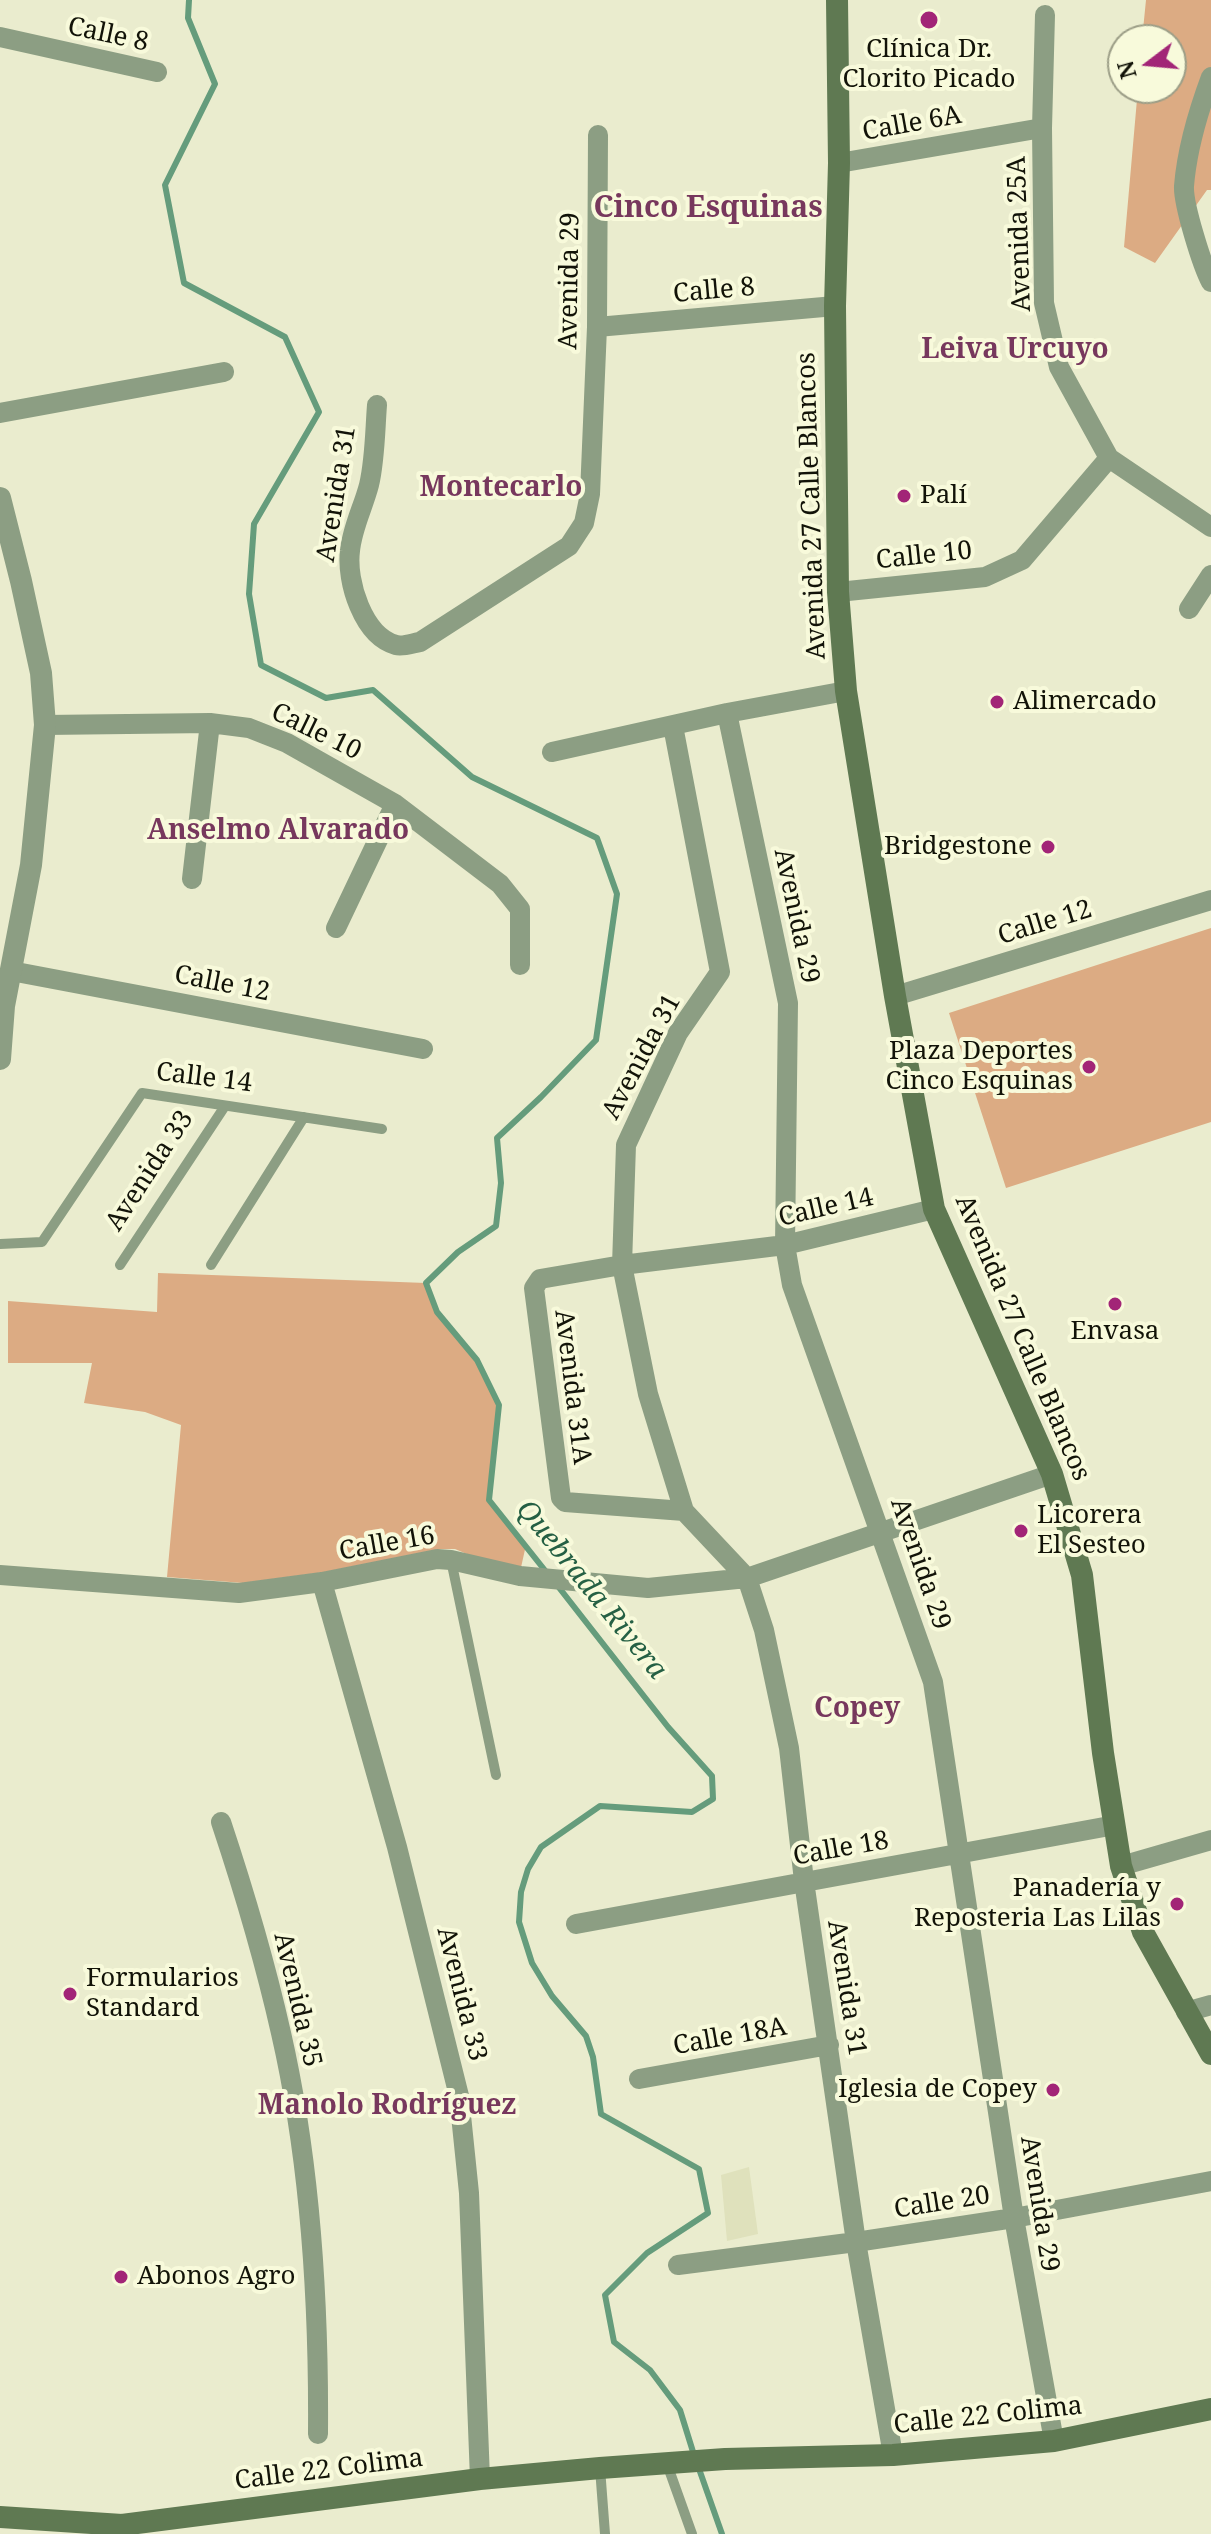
<!DOCTYPE html>
<html>
<head>
<meta charset="utf-8">
<style>
  body { margin:0 }
  #map { position:relative; width:1211px; height:2534px; overflow:hidden; background:#eaecce; font-family:"Noto Serif",serif }
  canvas { display:block }
  .north { position:absolute; left:1107px; top:24px; width:80px; height:80px; box-sizing:border-box; background:#f8fadb; border:2px solid #9c9e87; border-radius:50%; rotate:254deg; font-size:22px; font-weight:700; line-height:32px; text-align:center; color:#121308 }
  .north::after { content:''; display:block; margin:auto; width:28px; height:36px; background:#a22577; clip-path:polygon(50% 0,100% 100%,50% 72%,0 100%) }
</style>
</head>
<body>
<div id="map">
<canvas width="1211" height="2534"></canvas>
<div class="north">N</div>
</div>
<script>
const g = document.querySelector('canvas').getContext('2d');
g.lineJoin = 'round';
function fillPath(path, color) { g.fillStyle = color; g.fill(path, 'evenodd'); }
function stroke(path, color, width, dash) { g.strokeStyle = color; g.lineWidth = width; g.lineCap = dash ? 'butt' : 'round'; g.setLineDash(dash || []); g.stroke(path); }
function label(font, color, halo, rows, align = 'center') {
  g.font = font + ' "Noto Serif",serif'; g.lineWidth = 8; g.setLineDash([]); g.textBaseline = 'middle'; g.strokeStyle = halo; g.fillStyle = color; for (const [text, x, y, turn = 0] of rows) {
    g.save(); g.translate(x, y); g.rotate((+turn || 0) * Math.PI / 180); g.textAlign = isNaN(turn) ? turn : align; if (halo) g.strokeText(text, 0, 0); g.fillText(text, 0, 0); g.restore();
  }
}
fillPath(new Path2D(`
  M 749,2167 L 758,2234 L 727,2241 L 721,2175 Z`), '#dfe1bc');
fillPath(new Path2D(`
  M 1146,0 L 1211,0 L 1211,190 L 1207,190 L 1155,263 L 1124,247 L 1138,88 L 1171,88 L 1171,40 L 1142,40 Z
  M 1211,928 L 1211,1122 L 1006,1188 L 949,1013 Z
  M 158,1273 L 426,1283 L 437,1312 L 477,1360 L 499,1405 L 489,1499 L 526,1545 L 520,1572 L 486,1562 L 455,1549 L 440,1549 L 325,1572 L 243,1583 L 167,1577 L 181,1425 L 145,1412 L 84,1403 L 92,1363 L 8,1363 L 8,1301 L 157,1312 Z`), '#dcab83');
stroke(new Path2D(`
  M 189,0 L 188,18 L 215,84 L 165,185 L 184,283 L 285,337 L 319,412 L 254,524 L 249,594 L 261,665 L 326,698 L 373,690 L 472,777 L 597,838 L 617,894 L 596,1040 L 541,1097 L 497,1138 L 501,1183 L 496,1226 L 458,1252 L 426,1283 L 437,1312 L 477,1360 L 499,1405 L 489,1500 L 547,1573
  M 557,1585 L 668,1727 L 712,1776 L 713,1799 L 692,1812 L 600,1806 L 541,1847 L 528,1869 L 521,1892 L 519,1922 L 532,1963 L 552,1996 L 586,2036 L 593,2057 L 601,2114 L 699,2169 L 708,2213 L 647,2253 L 605,2295 L 614,2342 L 650,2370 L 680,2410 L 694,2455
  M 698,2466 L 722,2534`), '#659c7c', 6);
stroke(new Path2D(`
  M 0,1244 L 42,1242 L 142,1093 L 382,1129
  M 120,1265 L 225,1106
  M 211,1265 L 304,1117
  M 451,1560 L 496,1775
  M 667,2464 L 692,2534
  M 600,2468 L 605,2534`), '#8c9e83', 10);
stroke(new Path2D(`
  M 1045,15 L 1042,128 L 1044,303 L 1059,367 L 1109,458 L 1211,527
  M 0,37 L 157,72
  M 1211,77 C 1198,112 1187,149 1184,186 C 1183,204 1202,265 1211,282
  M 839,163 L 1042,128
  M 597,327 L 835,306
  M 377,405 C 375,431 375,460 369,485 C 363,508 352,528 350,551 C 346,581 363,636 396,645 C 403,647 413,643 420,642 L 569,546 L 584,523 L 590,494 L 597,327 L 598,135
  M 0,413 L 224,372
  M 838,592 L 985,577 L 1022,560 L 1109,458
  M 1189,609 L 1211,575
  M 727,713 L 788,1003 L 785,1245 L 792,1285 L 933,1682 L 1014,2218 L 1054,2441
  M 45,725 L 210,723 L 249,728 L 287,743 L 395,804 L 500,884 L 520,909 L 520,965
  M 673,726 L 720,972 L 678,1033 L 626,1145 L 622,1265 L 648,1394 L 684,1511
  M 552,752 L 727,713 L 846,691
  M 192,879 L 210,723
  M 336,928 L 395,804
  M 11,971 L 423,1049
  M 895,996 L 1211,900
  M 0,1575 L 239,1593 L 322,1582 L 437,1559 L 451,1560 L 520,1576 L 648,1588 L 747,1578 L 1052,1474
  M 322,1582 L 397,1847 L 459,2096 L 469,2193 L 480,2479
  M 221,1822 C 244,1891 265,1962 281,2033 C 311,2164 319,2301 318,2434
  M 1121,1866 L 1211,1840
  M 576,1924 L 1115,1825
  M 1186,2012 L 1211,2005
  M 639,2079 L 829,2045
  M 678,2265 L 856,2242 L 1014,2218 L 1211,2181
  M 893,2455 L 856,2242 L 804,1881 L 789,1748 L 764,1630 L 747,1578 L 684,1511 L 565,1502 L 561,1498 L 534,1288 L 540,1279 L 622,1265 L 785,1245 L 934,1209`), '#8c9e83', 20);
stroke(new Path2D(`
  M 0,498 L 21,581 L 41,673 L 45,725 L 31,865 L 4,1006 L 0,1059`), '#8c9e83', 22);
stroke(new Path2D(`
  M 837,0 L 839,163 L 835,306 L 838,592 L 846,691 L 895,996 L 934,1209 L 1052,1474 L 1082,1575 L 1103,1753 L 1121,1866 L 1143,1932 L 1211,2054
  M 0,2517 L 122,2525 L 480,2479 L 600,2468 L 725,2459 L 893,2455 L 1054,2441 L 1211,2409`), '#5f7952', 22);
for (const [x, y, r, color] of [
  [929,20,10,"#a22577"],
  [904,496,8,"#a22577"],
  [997,702,8,"#a22577"],
  [1048,847,8,"#a22577"],
  [1089,1067,8,"#a22577"],
  [1115,1304,8,"#a22577"],
  [1021,1531,8,"#a22577"],
  [1177,1904,8,"#a22577"],
  [70,1994,8,"#a22577"],
  [1053,2090,8,"#a22577"],
  [121,2277,8,"#a22577"]
]) { const dot = new Path2D(); dot.arc(x, y, r, 0, 2 * Math.PI); g.fillStyle = color; g.fill(dot); stroke(dot, '#f8fadb', 3); }
label('26px', '#121308', '#f8fadb', [
  ["Calle 8",108,35,12],
  ["Calle 6A",912,124,-10],
  ["Avenida 25A",1020,234,-92],
  ["Avenida 29",570,281,-89],
  ["Calle 8",714,291,-5],
  ["Avenida 31",337,494,-81],
  ["Avenida 27 Calle Blancos",812,506,-92],
  ["Calle 10",924,556,-6],
  ["Calle 10",316,732,26],
  ["Avenida 29",796,916,78],
  ["Calle 12",1045,923,-17],
  ["Calle 12",222,984,11],
  ["Avenida 31",642,1057,-62],
  ["Calle 14",204,1078,7],
  ["Avenida 33",150,1171,-57],
  ["Calle 14",826,1208,-13],
  ["Avenida 27 Calle Blancos",1022,1338,67],
  ["Avenida 31A",572,1387,83],
  ["Calle 16",387,1544,-10],
  ["Avenida 29",920,1564,71],
  ["Calle 18",841,1849,-10],
  ["Avenida 31",846,1988,81],
  ["Avenida 33",461,1994,76],
  ["Avenida 35",297,2000,77],
  ["Calle 18A",730,2037,-10],
  ["Calle 20",942,2203,-9],
  ["Avenida 29",1039,2204,81],
  ["Calle 22 Colima",988,2416,-6],
  ["Calle 22 Colima",329,2470,-7]
]);
label('26px', '#121308', '#f8fadb', [
  ["Clínica Dr.",929,50,"center"],
  ["Clorito Picado",929,80,"center"],
  ["Palí",920,496],
  ["Alimercado",1013,702],
  ["Bridgestone",1032,847,"right"],
  ["Plaza Deportes",1073,1052,"right"],
  ["Cinco Esquinas",1073,1082,"right"],
  ["Envasa",1115,1332,"center"],
  ["Licorera",1037,1516],
  ["El Sesteo",1037,1546],
  ["Panadería y",1161,1889,"right"],
  ["Reposteria Las Lilas",1161,1919,"right"],
  ["Formularios",86,1979],
  ["Standard",86,2009],
  ["Iglesia de Copey",1037,2090,"right"],
  ["Abonos Agro",137,2277]
], 'left');
label('bold 28px', '#77385d', '#f8fadb', [
  ["Leiva Urcuyo",1015,350],
  ["Montecarlo",501,488],
  ["Anselmo Alvarado",278,831],
  ["Copey",857,1709],
  ["Manolo Rodríguez",387,2106]
]);
label('italic 28px', '#256044', '#f8fadb', [
  ["Quebrada Rivera",591,1590,51]
]);
label('bold 30px', '#77385d', '#f8fadb', [
  ["Cinco Esquinas",708,208]
]);
</script>
</body>
</html>
